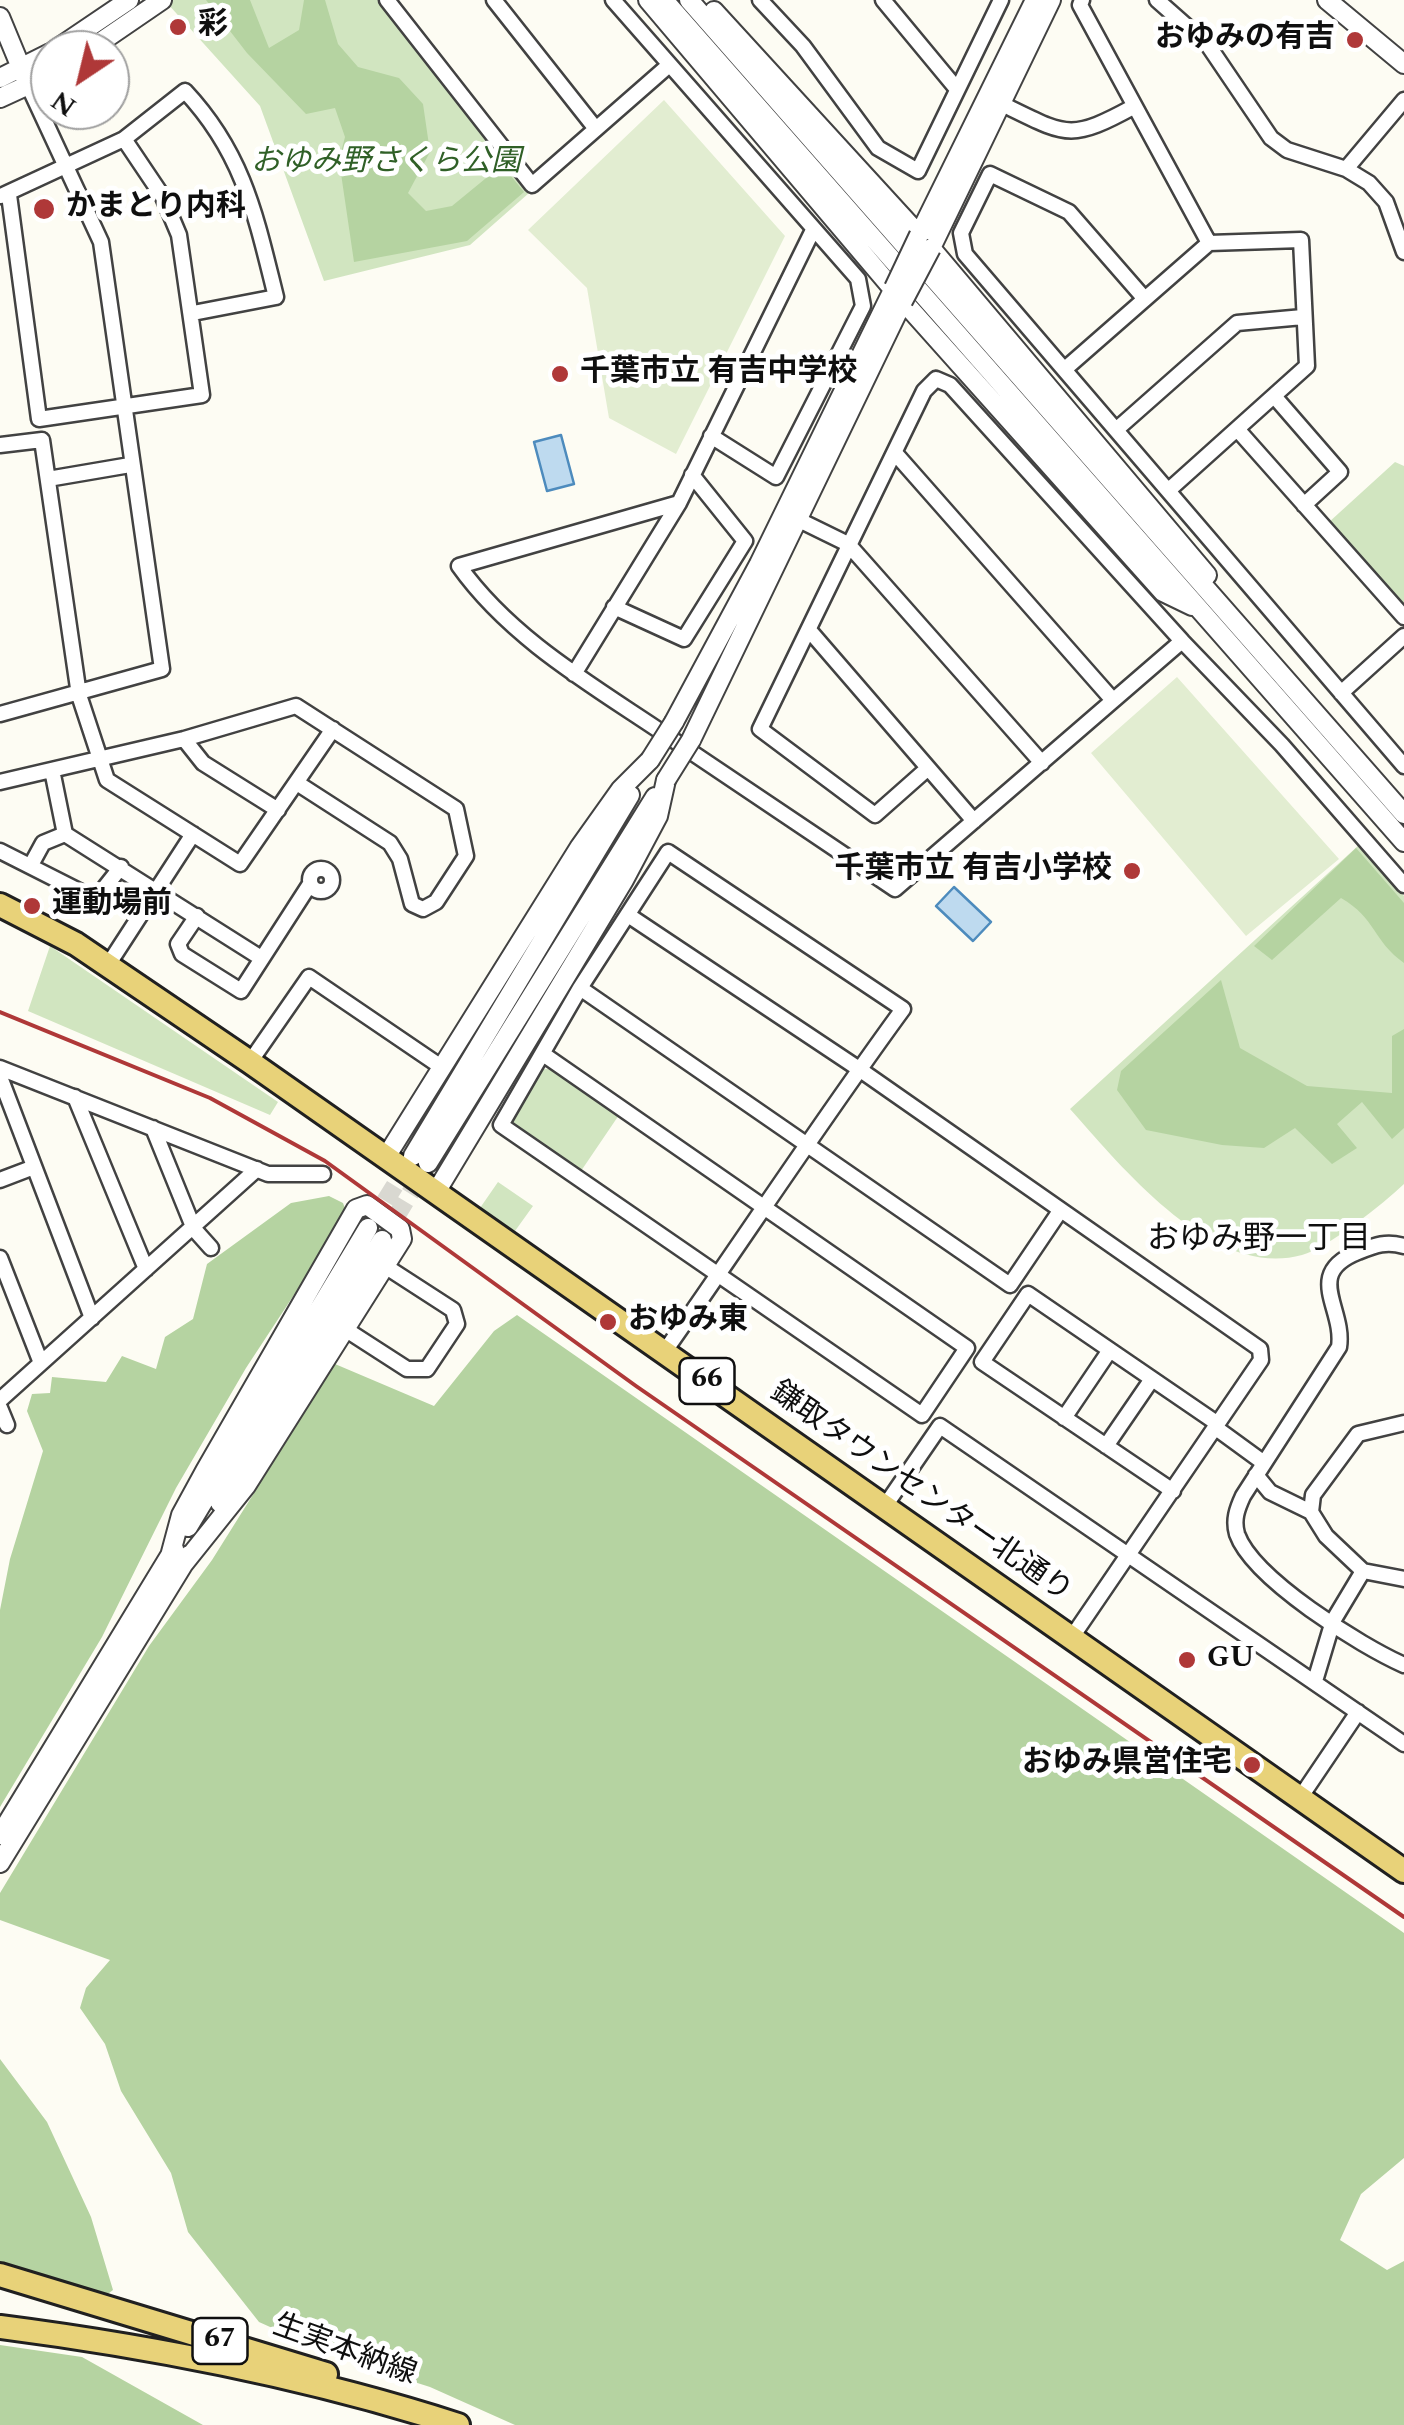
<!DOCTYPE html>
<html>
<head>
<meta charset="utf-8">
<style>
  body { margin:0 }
  #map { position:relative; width:1404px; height:2425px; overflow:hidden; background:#fdfcf3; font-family:Spectral,serif }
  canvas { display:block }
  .north { position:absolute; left:30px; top:30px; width:100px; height:100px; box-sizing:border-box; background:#fff; border:2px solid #9f9f9f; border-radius:50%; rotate:215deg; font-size:28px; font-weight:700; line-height:40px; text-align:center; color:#0f0f0f }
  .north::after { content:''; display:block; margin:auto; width:35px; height:45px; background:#af3838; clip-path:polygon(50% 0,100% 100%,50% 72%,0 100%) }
</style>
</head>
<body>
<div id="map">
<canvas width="1404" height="2425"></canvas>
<div class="north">N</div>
</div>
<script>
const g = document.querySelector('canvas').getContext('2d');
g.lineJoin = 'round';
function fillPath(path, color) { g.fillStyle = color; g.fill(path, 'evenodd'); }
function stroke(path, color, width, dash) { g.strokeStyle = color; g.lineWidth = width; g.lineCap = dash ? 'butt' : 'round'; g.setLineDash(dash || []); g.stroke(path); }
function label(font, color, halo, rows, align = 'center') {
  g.font = font + ' Spectral,"Noto Sans JP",serif'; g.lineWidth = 10; g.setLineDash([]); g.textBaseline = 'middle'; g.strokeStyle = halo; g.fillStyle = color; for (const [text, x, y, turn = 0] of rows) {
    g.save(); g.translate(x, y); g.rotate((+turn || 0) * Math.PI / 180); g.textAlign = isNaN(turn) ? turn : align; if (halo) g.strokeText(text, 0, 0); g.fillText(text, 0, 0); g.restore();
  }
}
fillPath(new Path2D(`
  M 172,0 L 383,0 L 529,193 L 470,245 L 324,281 L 260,106 L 167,3 Z
  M 1395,462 L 1404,466 L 1404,611 L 1328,523 Z
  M 1360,844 L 1404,896 L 1404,1184 C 1384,1203 1328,1248 1302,1255 C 1212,1280 1122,1167 1070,1109 Z
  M 50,946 L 278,1102 L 270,1115 L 28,1011 Z
  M 540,1069 L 549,1069 L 619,1115 L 581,1171 L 512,1125 L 510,1119 Z
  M 498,1182 L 533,1206 L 515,1231 L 480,1208 Z`), '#d1e5c0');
fillPath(new Path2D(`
  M 206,0 L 250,0 L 269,48 L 299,30 L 304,0 L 325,0 L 338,44 L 358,67 L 399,78 L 423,104 L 430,152 L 408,193 L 426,211 L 452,206 L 502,165 L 524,192 L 467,241 L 354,262 L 339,160 L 345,137 L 335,108 L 306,114 L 247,53 Z
  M 1356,848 L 1404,903 L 1404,963 C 1373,941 1376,918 1341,898 L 1272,960 L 1254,946 Z
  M 1221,980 L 1240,1048 L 1307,1086 L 1392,1093 L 1392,1036 L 1404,1029 L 1404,1128 L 1392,1139 L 1362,1102 L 1337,1124 L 1357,1148 L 1332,1164 L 1295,1128 L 1264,1148 L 1222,1145 L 1146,1130 L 1117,1090 L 1121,1071 Z
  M 329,1196 L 343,1203 L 347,1214 L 246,1368 L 176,1488 L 102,1637 L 0,1807 L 0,1610 L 10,1559 L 43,1451 L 27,1411 L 32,1394 L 50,1393 L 52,1377 L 106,1382 L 122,1356 L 156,1369 L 165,1337 L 193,1319 L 207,1264 L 291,1203 Z
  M 517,1315 L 1404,1933 L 1404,2158 L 1361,2194 L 1340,2240 L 1387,2270 L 1404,2261 L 1404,2425 L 515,2425 L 430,2387 L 339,2358 L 259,2322 L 188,2232 L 171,2173 L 121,2091 L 105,2044 L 80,2008 L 86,1988 L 110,1960 L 0,1920 L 0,1893 L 149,1646 L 212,1560 L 335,1364 L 434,1406 L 494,1331 Z
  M 0,2059 L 47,2122 L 91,2217 L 113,2290 L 105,2296 L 0,2264 Z
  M 0,2345 L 82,2357 L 203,2425 L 0,2425 Z`), '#b5d3a1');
fillPath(new Path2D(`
  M 664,100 L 785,236 L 676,454 L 609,418 L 587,288 L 528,230 Z
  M 1177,677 L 1339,859 L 1246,936 L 1091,753 Z`), '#e2edd1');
const water = new Path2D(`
  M 561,435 L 574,484 L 547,491 L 534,442 Z
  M 954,887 L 991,922 L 973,941 L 936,906 Z`);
fillPath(water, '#bedaef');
stroke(water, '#4d8bbd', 2.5);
stroke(new Path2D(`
  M 371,1224 L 410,1161
  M 382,1240 L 423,1172`), '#d9d8d1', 18, [18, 9]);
const minor = new Path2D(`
  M 387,0 L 532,185 L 668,66
  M 494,0 L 596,129
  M 613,0 L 858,279 L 863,306 L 776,477 L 711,436
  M 760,0 L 803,46 L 878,148 L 918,171 L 1001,0
  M 883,0 L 956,88
  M 1082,0 L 1080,5 L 1209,243
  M 1157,0 L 1208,45 L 1271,138 L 1287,150 L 1346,169 L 1369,183 L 1386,202 L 1404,252
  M 1002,104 C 1066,135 1069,142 1133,107
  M 1346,169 L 1404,100
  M 9,195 L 39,419 L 202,395 L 179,235 L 163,197 L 124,139
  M 1,196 L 124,139 L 185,91 C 244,154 256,217 276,297 L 193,313
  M 1144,298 L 1069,212 L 990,174 L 961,233 L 965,254 L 1404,766
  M 1065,369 L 1209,243 L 1301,240 L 1307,366 L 1170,489
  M 1274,396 L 1340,472 L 1304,505
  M 1117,429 L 1237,323 L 1303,317
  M 1237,429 L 1404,617
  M 0,445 L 42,440 L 79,695 L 107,780 L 240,864 L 333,729
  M 895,453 L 1111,698
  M 48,479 L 130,465
  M 679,503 L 459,566 C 511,639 592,685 666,735 C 742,786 818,838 895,889 L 1182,641 L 1282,745 L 1404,885
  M 799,520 L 848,544 L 1042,763
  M 614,607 L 684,639 L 745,541 L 692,475
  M 809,630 L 974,821
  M 574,674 L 679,503 L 813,230
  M 1341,693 L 1404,636
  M 0,714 L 162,669 L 101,242 L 29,87
  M 184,739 L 203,763 L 278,810
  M 927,769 L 875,815 L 760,729 L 924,391 L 936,379 L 950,385 L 1182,641
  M 52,770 L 65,834 L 261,958
  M 0,782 L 184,739 L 296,706 L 456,809 L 466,856 L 436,902 L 423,909 L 412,904 L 400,859 L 390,843 L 297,783
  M 0,851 L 89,896 L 98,896 L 121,867
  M 31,865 L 43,843 L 65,834
  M310 880a11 11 0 1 1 22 0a11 11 0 1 1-22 0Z
  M 628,915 L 859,1069 L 1260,1349 L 1261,1360 L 1072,1637
  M 197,916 L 178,944 L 182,954 L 241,991 L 310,884
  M 108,965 L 193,834
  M 580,988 L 1010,1285 L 1060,1211
  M 543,1054 L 967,1348 L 922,1415 L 501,1125 L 580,988 L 668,852 L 903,1009 C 821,1121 745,1237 665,1351
  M 250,1062 L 309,977 L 434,1062
  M 0,1068 L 268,1174 L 323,1174
  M 0,1077 L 92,1318
  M 75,1097 L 146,1269
  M 153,1128 L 194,1229 L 211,1248
  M 0,1180 L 34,1167
  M 1404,1246 C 1386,1241 1376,1245 1358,1252 C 1303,1274 1345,1308 1339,1347 L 1243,1496 C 1237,1509 1233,1520 1237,1534 C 1253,1579 1361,1646 1404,1665
  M 0,1258 L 41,1363
  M 345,1329 L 407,1369 L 427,1369 L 457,1324 L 453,1310 L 385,1266
  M 0,1400 L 257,1169
  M 0,1408 L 7,1425
  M 1064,1418 L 1110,1350
  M 1404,1423 L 1358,1434 L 1313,1495 L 1311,1512 L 1326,1536 L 1363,1571 L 1404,1579
  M 1216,1428 L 1264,1463
  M 1106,1446 L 1152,1379
  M 1256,1475 L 1270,1492 L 1311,1512
  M 1173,1491 L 982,1362 L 1028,1294 L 1218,1424
  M 885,1506 L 940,1426 L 1404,1744
  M 1315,1681 L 1333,1621 L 1363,1571
  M 1300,1798 L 1358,1712`);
const tertiary = new Path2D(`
  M 648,0 L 903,301 L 1163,592 L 1192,606
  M 664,0 L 1404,842
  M 689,0 L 1404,814
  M 1327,0 L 1404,64
  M 714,11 L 931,248 L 1207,575
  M 0,17 L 29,87
  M 55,50 L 129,0
  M 89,50 L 162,0
  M 0,78 L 50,53
  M 0,98 L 50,75
  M 919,235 L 1035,0
  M 931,248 L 1051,0
  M 674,722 L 759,564 L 894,288
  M 691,740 L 903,301
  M 413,1156 L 630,795
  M 386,1157 L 579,848 L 621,789 L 650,760
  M 428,1163 L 655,797
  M 436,1192 L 624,880 L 658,816 L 666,780
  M 220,1503 L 382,1240
  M 188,1527 L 368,1228
  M 170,1556 L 181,1515 L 205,1471 L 356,1209 L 367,1205 L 400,1229 L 402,1239 L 246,1486 L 182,1566
  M 0,1835 L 174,1549
  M 0,1863 L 189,1555`);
const primary = new Path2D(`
  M 0,905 L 76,944 L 250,1062 L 1404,1871
  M 0,2275 L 326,2374
  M 0,2327 C 155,2347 309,2377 458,2425`);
stroke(minor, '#424242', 19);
stroke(tertiary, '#424242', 22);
stroke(primary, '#202020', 28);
stroke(minor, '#fff', 14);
stroke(tertiary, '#fff', 18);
stroke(primary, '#e8d279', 22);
stroke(new Path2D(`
  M 0,1012 L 210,1098 L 325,1161 L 636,1386 L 1404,1917`), '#af3838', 4);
const tertiaryBridge = new Path2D(`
  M 894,288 L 919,235
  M 903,301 L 931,248
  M 650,760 L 674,722
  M 666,780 L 691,740`);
stroke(tertiaryBridge, '#424242', 22, []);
stroke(tertiaryBridge, '#fff', 18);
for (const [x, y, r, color] of [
  [178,27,10,"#af3838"],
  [1355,40,10,"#af3838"],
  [44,209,12,"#af3838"],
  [560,374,10,"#af3838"],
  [1132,871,10,"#af3838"],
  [32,906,10,"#af3838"],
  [608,1322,10,"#af3838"],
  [1187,1660,10,"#af3838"],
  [1252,1765,10,"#af3838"]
]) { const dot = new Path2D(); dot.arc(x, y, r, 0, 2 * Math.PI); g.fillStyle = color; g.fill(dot); stroke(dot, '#fff', 4); }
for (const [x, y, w] of [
  [707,1381,55],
  [220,2341,55]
]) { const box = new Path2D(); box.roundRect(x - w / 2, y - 23, w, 46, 8); g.fillStyle = '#fff'; g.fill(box); stroke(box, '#0f0f0f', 2.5); }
label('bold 28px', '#0f0f0f', null, [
  ["66",707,1381],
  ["67",220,2341]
]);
label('bold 30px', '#0f0f0f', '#fff', [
  ["彩",198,27],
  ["おゆみの有吉",1335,40,"right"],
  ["かまとり内科",66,209],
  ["千葉市立 有吉中学校",580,374],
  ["千葉市立 有吉小学校",1112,871,"right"],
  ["運動場前",52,906],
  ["おゆみ東",628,1322],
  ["GU",1207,1660],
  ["おゆみ県営住宅",1232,1765,"right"]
], 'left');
label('italic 30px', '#306027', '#fff', [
  ["おゆみ野さくら公園",386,164]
]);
label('30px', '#0f0f0f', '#fff', [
  ["鎌取タウンセンター北通り",920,1494,35],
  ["生実本納線",344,2352,20]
]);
label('32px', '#0f0f0f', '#fff', [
  ["おゆみ野一丁目",1259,1242]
]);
</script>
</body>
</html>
